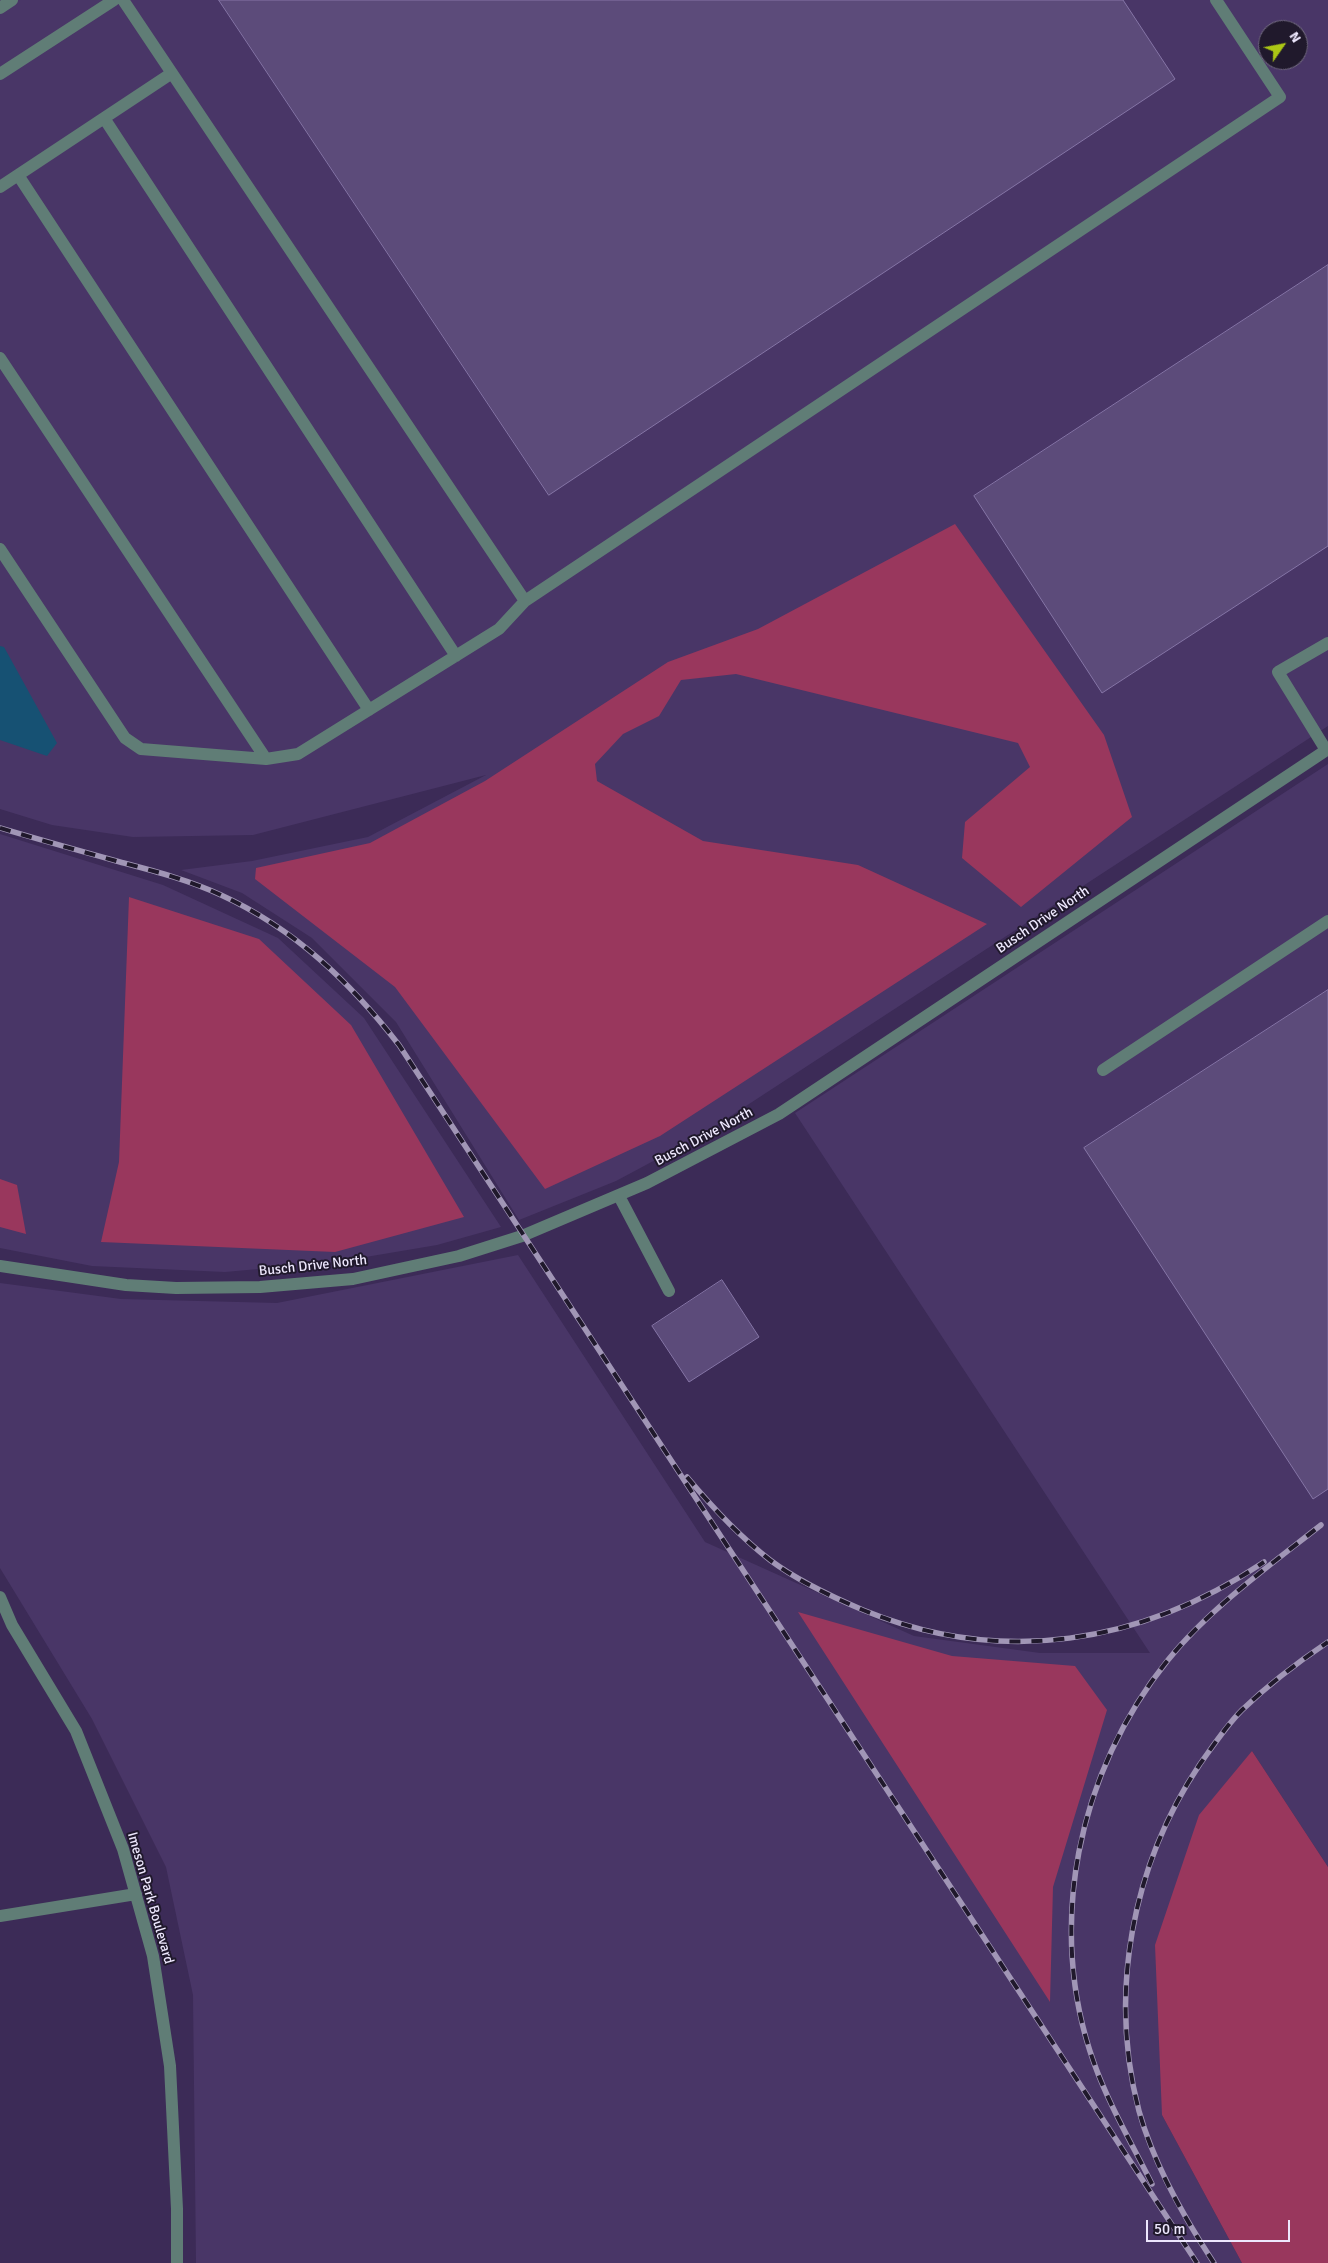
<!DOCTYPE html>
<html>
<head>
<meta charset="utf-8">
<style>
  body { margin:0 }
  #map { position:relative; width:1328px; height:2263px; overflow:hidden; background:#3c2b57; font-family:Signika,sans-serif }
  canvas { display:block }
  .north { position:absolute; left:1258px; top:20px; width:50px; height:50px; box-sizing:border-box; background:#20192c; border:1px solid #726b80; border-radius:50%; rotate:57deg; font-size:14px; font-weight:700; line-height:20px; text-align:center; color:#ede7fd }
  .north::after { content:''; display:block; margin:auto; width:18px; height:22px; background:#abc615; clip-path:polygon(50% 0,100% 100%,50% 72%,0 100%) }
  .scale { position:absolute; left:1146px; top:2220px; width:144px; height:22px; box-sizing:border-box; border:2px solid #ede7fd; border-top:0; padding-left:6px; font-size:15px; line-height:18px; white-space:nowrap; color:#ede7fd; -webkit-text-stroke:4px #20192c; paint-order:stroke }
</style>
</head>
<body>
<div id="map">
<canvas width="1328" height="2263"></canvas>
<div class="north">N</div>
<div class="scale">50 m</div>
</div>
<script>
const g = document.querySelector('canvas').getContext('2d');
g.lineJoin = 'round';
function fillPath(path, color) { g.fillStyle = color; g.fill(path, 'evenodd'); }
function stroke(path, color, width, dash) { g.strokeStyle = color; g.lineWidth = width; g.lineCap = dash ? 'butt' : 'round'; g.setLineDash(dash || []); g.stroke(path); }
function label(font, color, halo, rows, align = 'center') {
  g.font = font + ' Signika,sans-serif'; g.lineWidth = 4; g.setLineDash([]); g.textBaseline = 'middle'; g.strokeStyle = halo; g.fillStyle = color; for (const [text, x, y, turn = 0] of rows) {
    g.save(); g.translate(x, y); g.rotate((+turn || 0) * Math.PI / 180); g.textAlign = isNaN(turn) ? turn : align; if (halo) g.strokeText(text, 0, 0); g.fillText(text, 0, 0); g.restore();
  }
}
fillPath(new Path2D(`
  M 0,0 L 1328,0 L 1328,726 L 700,1136 L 616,1181 L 519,1220 L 396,1022 L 312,938 L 242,893 L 181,870 L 252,861 L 368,837 L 486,775 L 253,835 L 133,837 L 52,825 L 0,809 ZM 1268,30 L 1298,30 L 1298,60 L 1268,60 Z
  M 1328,764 L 1328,1867 L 1252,1751 L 1162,2115 L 1242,2263 L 196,2263 L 193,1995 L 166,1867 L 92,1719 L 0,1568 L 0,1283 L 121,1299 L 277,1303 L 518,1255 L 705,1542 L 914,1636 L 1040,1653 L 1150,1653 L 795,1113 Z
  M 0,834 L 163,885 L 278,938 L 364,1018 L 501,1227 L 437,1245 L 336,1262 L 225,1272 L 92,1266 L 0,1248 Z`), '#493667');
fillPath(new Path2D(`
  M 955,524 L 1104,735 L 1132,817 L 1021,907 L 962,858 L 965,822 L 1030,767 L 1018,743 L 736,674 L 681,680 L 659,716 L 623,734 L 595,764 L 597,781 L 703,841 L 858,865 L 987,924 L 660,1136 L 545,1189 L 395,987 L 255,879 L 256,868 L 370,843 L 485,781 L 668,662 L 758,629 Z
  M 129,897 L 259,939 L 351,1025 L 464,1217 L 335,1252 L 101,1242 L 119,1162 Z
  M 0,1179 L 17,1185 L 26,1234 L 0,1227 Z
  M 798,1612 L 952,1656 L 1075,1666 L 1107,1710 L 1053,1887 L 1050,2002 Z
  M 1252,1751 L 1328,1867 L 1328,2263 L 1242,2263 L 1162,2115 L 1155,1945 L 1199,1815 Z`), '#99375d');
fillPath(new Path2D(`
  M 0,646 L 4,647 L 57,743 L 47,756 L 0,740 Z`), '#165173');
const building = new Path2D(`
  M 219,0 L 1123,0 L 1175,79 L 549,495 Z
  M 1328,265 L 1328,546 L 1102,693 L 974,496 Z
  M 1328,990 L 1328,1489 L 1313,1499 L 1084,1148 Z
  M 722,1280 L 759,1337 L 689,1382 L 652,1326 Z`);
fillPath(building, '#5c4b7a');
stroke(building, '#8575a6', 1);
stroke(new Path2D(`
  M 123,0 L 525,601 L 1280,97 L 1216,0
  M 0,8 L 12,0
  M 0,74 L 114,0
  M 104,118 L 456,656
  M 18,175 L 369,710
  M 0,187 L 172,73
  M 0,358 L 266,759
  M 0,549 L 125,738 L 141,749 L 266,759 L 298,754 L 499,629 L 525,601
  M 1326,750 L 1278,672 L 1328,643
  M 1103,1070 L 1328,921
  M 619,1196 L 669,1291
  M 0,1266 L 126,1285 L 176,1288 L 260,1287 L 353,1279 L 459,1256 L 522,1236 L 647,1183 L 779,1114 L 1328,749
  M 0,1597 L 12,1625 L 76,1731 L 123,1849 L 153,1956 L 170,2066 L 177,2209 L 177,2263
  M 0,1916 L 136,1894`), '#607d76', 12);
const rail = new Path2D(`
  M 0,828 C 40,840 80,851 120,862 C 154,871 189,880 221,895 C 295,929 350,982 399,1045 L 1197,2263
  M 687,1477 C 712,1507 739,1536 770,1560 C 798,1581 830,1596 863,1610 C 1002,1667 1141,1644 1264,1562
  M 1152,2184 C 1132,2144 1109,2105 1094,2063 C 1045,1927 1078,1771 1168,1660 C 1209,1609 1269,1566 1321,1525
  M 1214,2263 C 1183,2216 1154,2165 1139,2111 C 1108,1993 1132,1865 1200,1764 C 1213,1746 1226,1726 1242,1710 C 1268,1685 1298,1662 1328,1642`);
stroke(rail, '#a196b6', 5.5);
stroke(rail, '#20192c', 4, [11]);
label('14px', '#ede7fd', '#20192c', [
  ["Busch Drive North",1043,920,-34],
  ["Busch Drive North",704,1137,-28],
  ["Busch Drive North",313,1266,-6],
  ["Imeson Park Boulevard",150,1898,74]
]);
</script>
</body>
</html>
